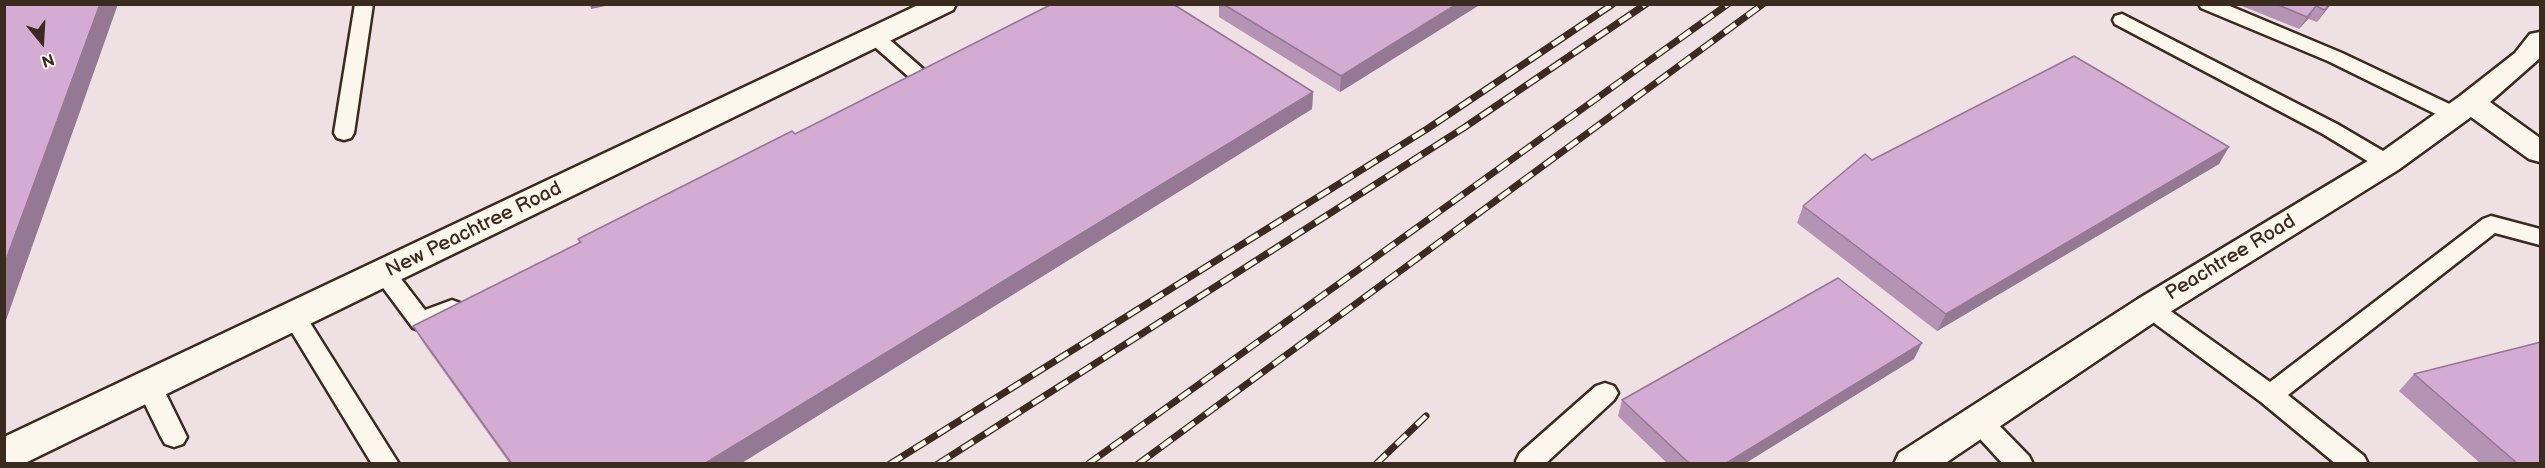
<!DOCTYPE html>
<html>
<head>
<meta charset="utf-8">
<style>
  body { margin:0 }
  #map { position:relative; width:2545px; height:468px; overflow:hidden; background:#fbf7ec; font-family:"Balsamiq Sans",sans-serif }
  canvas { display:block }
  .frame { position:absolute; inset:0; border:6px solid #3b2a1e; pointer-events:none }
  .north { position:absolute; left:12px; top:12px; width:60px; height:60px; -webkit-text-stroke:4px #fbf7ec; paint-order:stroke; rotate:162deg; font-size:16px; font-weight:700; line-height:24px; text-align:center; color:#3b2a1e }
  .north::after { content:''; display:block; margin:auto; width:21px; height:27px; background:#3b2a1e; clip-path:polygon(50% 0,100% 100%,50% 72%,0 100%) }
</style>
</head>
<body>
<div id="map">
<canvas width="2545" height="468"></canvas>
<div class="frame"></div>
<div class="north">N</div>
</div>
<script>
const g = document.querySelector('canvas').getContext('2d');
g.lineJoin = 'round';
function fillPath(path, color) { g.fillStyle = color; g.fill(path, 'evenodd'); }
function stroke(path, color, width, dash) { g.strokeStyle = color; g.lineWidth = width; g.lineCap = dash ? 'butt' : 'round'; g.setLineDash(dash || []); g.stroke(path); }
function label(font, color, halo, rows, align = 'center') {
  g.font = font + ' "Balsamiq Sans",sans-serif'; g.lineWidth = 6; g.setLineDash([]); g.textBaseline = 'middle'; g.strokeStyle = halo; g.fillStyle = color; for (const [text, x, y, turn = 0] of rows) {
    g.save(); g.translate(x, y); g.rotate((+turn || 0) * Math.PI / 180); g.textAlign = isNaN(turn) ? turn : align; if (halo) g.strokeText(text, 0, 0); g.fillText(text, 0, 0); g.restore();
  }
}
fillPath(new Path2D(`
  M 5,5 L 2540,5 L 2540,463 L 5,463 Z`), '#efe0e4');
const service = new Path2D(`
  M 355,4 L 373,4 L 354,133 L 351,138 L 344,140 L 337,138 L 334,133 Z
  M 2199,4 L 2225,4 L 2342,53 L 2460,109 L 2463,114 L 2460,119 L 2453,121 L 2446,119 L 2328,61 L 2201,8 Z
  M 2122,14 L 2337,124 L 2395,158 L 2398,163 L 2395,168 L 2387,170 L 2379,168 L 2323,134 L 2115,24 L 2113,20 L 2115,16 Z
  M 875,31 L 882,33 L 923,69 L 926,73 L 923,77 L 909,77 L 868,41 L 865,37 L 868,33 Z
  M 2491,216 L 2540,229 L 2540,245 L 2495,233 L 2288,395 L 2364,456 L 2368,464 L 2336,464 L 2261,402 L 2142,314 L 2138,308 L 2142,302 L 2150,299 L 2158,302 L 2270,382 L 2483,219 Z
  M 384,265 L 392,267 L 425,310 L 452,300 L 460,303 L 464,309 L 460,315 L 421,331 L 413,328 L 372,273 L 376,267 Z
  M 294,307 L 302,310 L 399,464 L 372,464 L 282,316 L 286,310 Z
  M 149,376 L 158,379 L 162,386 L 187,437 L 183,444 L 174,447 L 165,444 L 161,437 L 136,386 L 140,379 Z
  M 1605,383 L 1614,386 L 1618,393 L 1614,400 L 1545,464 L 1517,464 L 1516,461 L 1520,453 L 1596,386 Z
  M 1979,411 L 1988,414 L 2029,456 L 2033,464 L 2003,464 L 1970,428 L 1966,421 L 1970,414 Z`);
const tertiary = new Path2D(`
  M 920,4 L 956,4 L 953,10 L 23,464 L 4,464 L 4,437 Z
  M 2540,32 L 2540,58 L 2490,102 L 2540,138 L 2540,162 L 2529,159 L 2471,117 L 2398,170 L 2162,317 L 1944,464 L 1894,464 L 1899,453 L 2138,299 L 2376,156 L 2460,96 L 2515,53 L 2530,34 Z`);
stroke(service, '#3b2a1e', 5);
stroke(tertiary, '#3b2a1e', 5);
fillPath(service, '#fbf7ec');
fillPath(tertiary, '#fbf7ec');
const rail = new Path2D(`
  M 890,464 L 1427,129 L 1613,4
  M 938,464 L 1465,127 L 1646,4
  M 1088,464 L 1728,4
  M 1138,464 L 1763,4
  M 1376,464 L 1426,416`);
stroke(rail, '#3b2a1e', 7);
stroke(rail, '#fbf7ec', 4.5, [14]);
fillPath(new Path2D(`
  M 1219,4 L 1481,4 L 1340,92 L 1219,17 Z
  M 2237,4 L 2331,4 L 2317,22 L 2308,19 L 2299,29 Z
  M 1313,92 L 1312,109 L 740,464 L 510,464 L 424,344 L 413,326 L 579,243 L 578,239 L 795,134 Z
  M 1872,160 L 2219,164 L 1937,331 L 1797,223 L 1803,206 Z
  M 1914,359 L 1744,464 L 1668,464 L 1618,416 L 1622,400 Z
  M 2414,374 L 2541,464 L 2481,464 L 2399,391 Z`), '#b593b5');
fillPath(new Path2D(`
  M 100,4 L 118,4 L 4,326 L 4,265 Z
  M 590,4 L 615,4 L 591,9 Z
  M 1457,4 L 1481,4 L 1340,92 L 1341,76 Z
  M 2329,4 L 2331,4 L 2317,22 Z
  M 2316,6 L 2308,19 L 2299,29 L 2307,17 Z
  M 1313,92 L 1312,109 L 740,464 L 704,464 Z
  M 2229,147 L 2219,164 L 1937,331 L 1946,314 Z
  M 1922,343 L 1914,359 L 1744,464 L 1725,464 Z`), '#947894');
const building = new Path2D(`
  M 4,4 L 100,4 L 4,265 Z
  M 1052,4 L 1173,4 L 1313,92 L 704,464 L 512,464 L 413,326 L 581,242 L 578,239 L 792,131 L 795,134 Z
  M 1223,4 L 1457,4 L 1341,76 Z
  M 2276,4 L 2329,4 L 2325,10 L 2316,6 L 2307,17 Z
  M 2074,56 L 2229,147 L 1946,314 L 1803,206 L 1865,154 L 1872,160 Z
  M 1838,278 L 1922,343 L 1725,464 L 1690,464 L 1622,400 Z
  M 2541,342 L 2541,464 L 2518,464 L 2414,374 Z`);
fillPath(building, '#d3abd3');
stroke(building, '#947894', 1.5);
label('20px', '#3b2a1e', '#fbf7ec', [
  ["New Peachtree Road",474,230,-26],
  ["Peachtree Road",2231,258,-31]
]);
</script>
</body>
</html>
